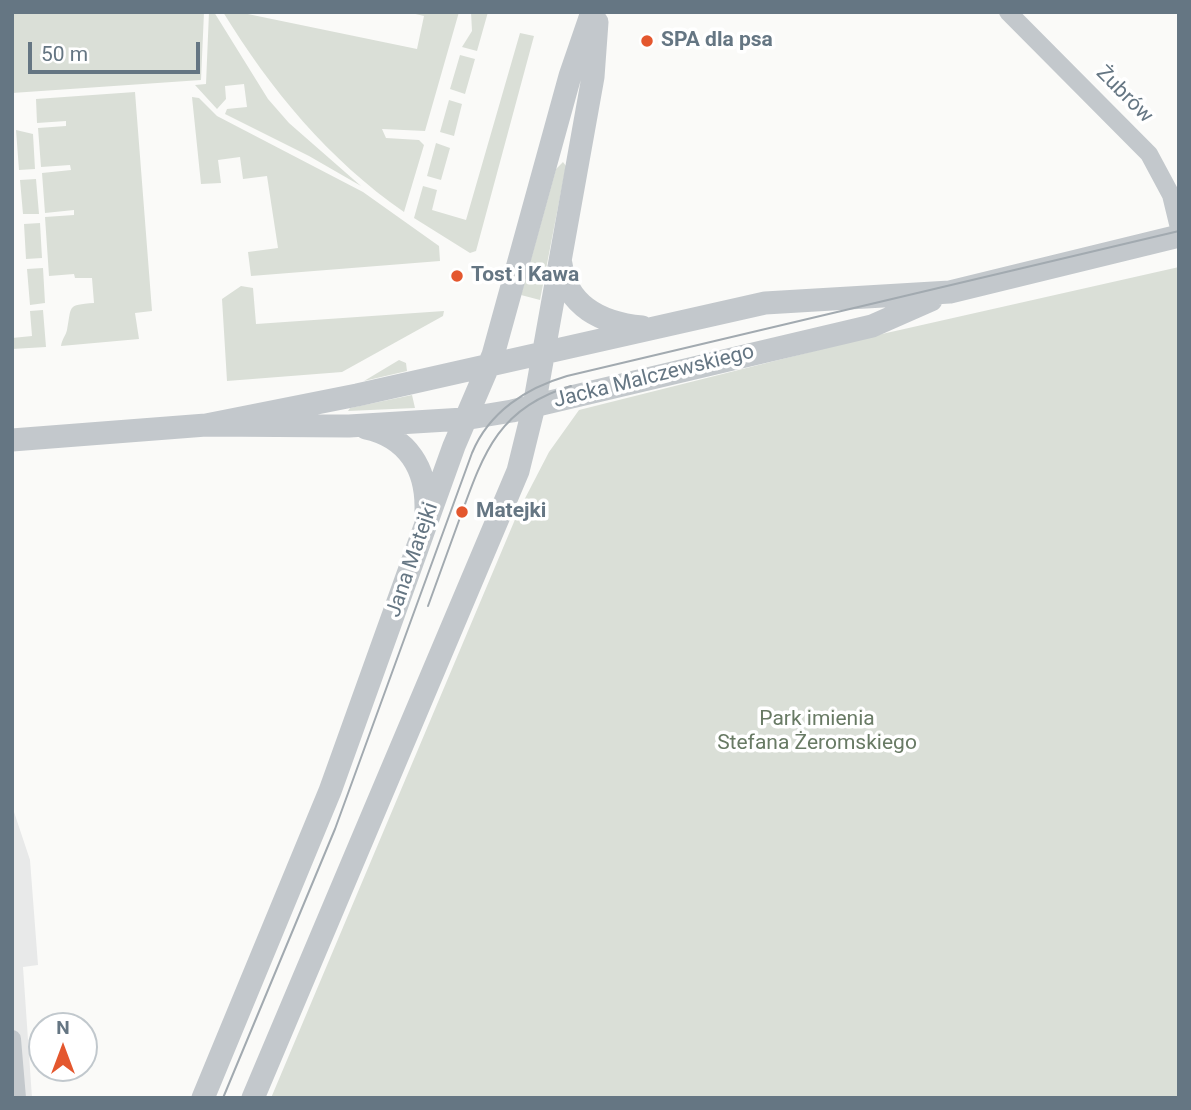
<!DOCTYPE html>
<html>
<head>
<meta charset="utf-8">
<style>
  body { margin:0 }
  #map { position:relative; width:1191px; height:1110px; overflow:hidden; background:#fafaf8; font-family:Roboto,sans-serif }
  canvas { display:block }
  .frame { position:absolute; inset:0; border:14px solid #657683; pointer-events:none }
  .north { position:absolute; left:28px; top:1012px; width:70px; height:70px; box-sizing:border-box; background:#fff; border:2px solid #c1c8cd; border-radius:50%; rotate:0deg; font-size:19px; font-weight:700; line-height:28px; text-align:center; color:#657683 }
  .north::after { content:''; display:block; margin:auto; width:24px; height:32px; background:#e4572e; clip-path:polygon(50% 0,100% 100%,50% 72%,0 100%) }
  .scale { position:absolute; left:28px; top:42px; width:172px; height:32px; box-sizing:border-box; border:4px solid #657683; border-top:0; padding-left:9px; font-size:21px; line-height:24px; white-space:nowrap; color:#657683; -webkit-text-stroke:5px #fff; paint-order:stroke }
</style>
</head>
<body>
<div id="map">
<canvas width="1191" height="1110"></canvas>
<div class="frame"></div>
<div class="north">N</div>
<div class="scale">50 m</div>
</div>
<script>
const g = document.querySelector('canvas').getContext('2d');
g.lineJoin = 'round';
function fillPath(path, color) { g.fillStyle = color; g.fill(path, 'evenodd'); }
function stroke(path, color, width, dash) { g.strokeStyle = color; g.lineWidth = width; g.lineCap = dash ? 'butt' : 'round'; g.setLineDash(dash || []); g.stroke(path); }
function label(font, color, halo, rows, align = 'center') {
  g.font = font + ' Roboto,sans-serif'; g.lineWidth = 7; g.setLineDash([]); g.textBaseline = 'middle'; g.strokeStyle = halo; g.fillStyle = color; for (const [text, x, y, turn = 0] of rows) {
    g.save(); g.translate(x, y); g.rotate((+turn || 0) * Math.PI / 180); g.textAlign = isNaN(turn) ? turn : align; if (halo) g.strokeText(text, 0, 0); g.fillText(text, 0, 0); g.restore();
  }
}
fillPath(new Path2D(`
  M 12,806 L 30,860 L 38,965 L 23,967 L 32,1098 L 12,1098 Z`), '#e8e9e9');
fillPath(new Path2D(`
  M 12,12 L 204,12 L 201,80 L 12,93 Z
  M 209,12 L 214,12 L 268,99 L 289,123 L 361,186 L 309,156 L 225,114 L 227,109 L 247,107 L 244,84 L 225,86 L 226,99 L 217,109 L 195,85 L 206,84 Z
  M 223,12 L 238,12 L 417,49 L 424,16 L 407,12 L 459,12 L 425,131 L 382,129 L 386,138 L 419,140 L 424,145 L 404,212 C 329,160 270,89 223,12 Z
  M 471,12 L 488,12 L 477,51 L 462,47 L 472,31 Z
  M 520,33 L 534,36 L 476,251 L 470,253 L 414,218 L 423,186 L 437,190 L 432,210 L 466,220 Z
  M 460,55 L 475,59 L 465,94 L 450,89 Z
  M 135,92 L 152,311 L 135,313 L 139,339 L 61,346 C 62,339 66,335 67,330 C 72,306 66,305 94,303 L 92,278 L 75,278 L 74,274 L 49,276 L 45,217 L 74,215 L 74,210 L 45,213 L 42,173 L 71,170 L 70,165 L 41,167 L 38,128 L 66,126 L 66,121 L 37,123 L 36,99 Z
  M 192,97 L 199,98 L 217,116 L 363,192 L 439,246 L 440,261 L 251,276 L 248,252 L 278,248 L 267,176 L 243,179 L 240,157 L 218,160 L 221,183 L 201,184 Z
  M 449,100 L 462,104 L 454,136 L 440,132 Z
  M 16,130 L 33,134 L 35,169 L 19,170 Z
  M 436,143 L 450,148 L 441,180 L 427,176 Z
  M 563,162 L 566,166 L 540,300 L 521,295 L 556,169 Z
  M 36,179 L 39,214 L 23,214 L 20,180 Z
  M 40,223 L 42,258 L 26,259 L 24,224 Z
  M 1179,267 L 1179,1098 L 271,1098 L 519,510 L 549,452 L 579,410 L 882,334 Z
  M 43,268 L 45,303 L 30,305 L 27,269 Z
  M 241,286 L 253,288 L 256,324 L 444,311 L 443,316 L 342,372 L 227,381 L 222,299 Z
  M 43,310 L 46,347 L 12,349 L 12,338 L 32,336 L 30,311 Z
  M 399,360 L 406,363 L 407,371 L 364,381 Z
  M 412,395 L 415,408 L 348,411 L 350,408 Z`), '#dadfd7');
stroke(new Path2D(`
  M 1008,12 L 1149,154 L 1171,195 L 1179,228
  M 12,1039 L 17,1098`), '#c3c8cc', 18);
stroke(new Path2D(`
  M 561,264 C 567,307 602,323 642,327
  M 206,425 L 357,395 L 765,303 L 950,292 L 1179,236
  M 366,428 C 408,437 427,469 426,510
  M 12,440 L 206,425 L 349,426 L 464,419 L 512,411 L 872,326 L 931,300
  M 203,1098 L 330,791 L 454,446 L 493,355 L 570,76 L 592,12
  M 253,1098 L 518,471 L 534,406 L 593,77 L 597,22`), '#c3c8cc', 23);
stroke(new Path2D(`
  M 428,606 C 439,576 450,545 461,515 C 484,451 500,407 571,386
  M 223,1098 L 335,829 L 472,453 C 489,412 526,388 567,376 L 1179,231`), '#a2aab0', 2);
for (const [x, y, r, color] of [
  [647,41,7,"#e4572e"],
  [457,276,7,"#e4572e"],
  [462,512,7,"#e4572e"]
]) { const dot = new Path2D(); dot.arc(x, y, r, 0, 2 * Math.PI); g.fillStyle = color; g.fill(dot); stroke(dot, '#fff', 2.5); }
label('bold 21px', '#657683', '#fff', [
  ["SPA dla psa",661,41],
  ["Tost i Kawa",471,276],
  ["Matejki",476,512]
], 'left');
label('21px', '#657683', '#fff', [
  ["Żubrów",1124,95,45],
  ["Jacka Malczewskiego",654,377,-14],
  ["Jana Matejki",413,560,-71]
]);
label('21px', '#687a64', '#fff', [
  ["Park imienia",817,720],
  ["Stefana Żeromskiego",817,744]
]);
</script>
</body>
</html>
